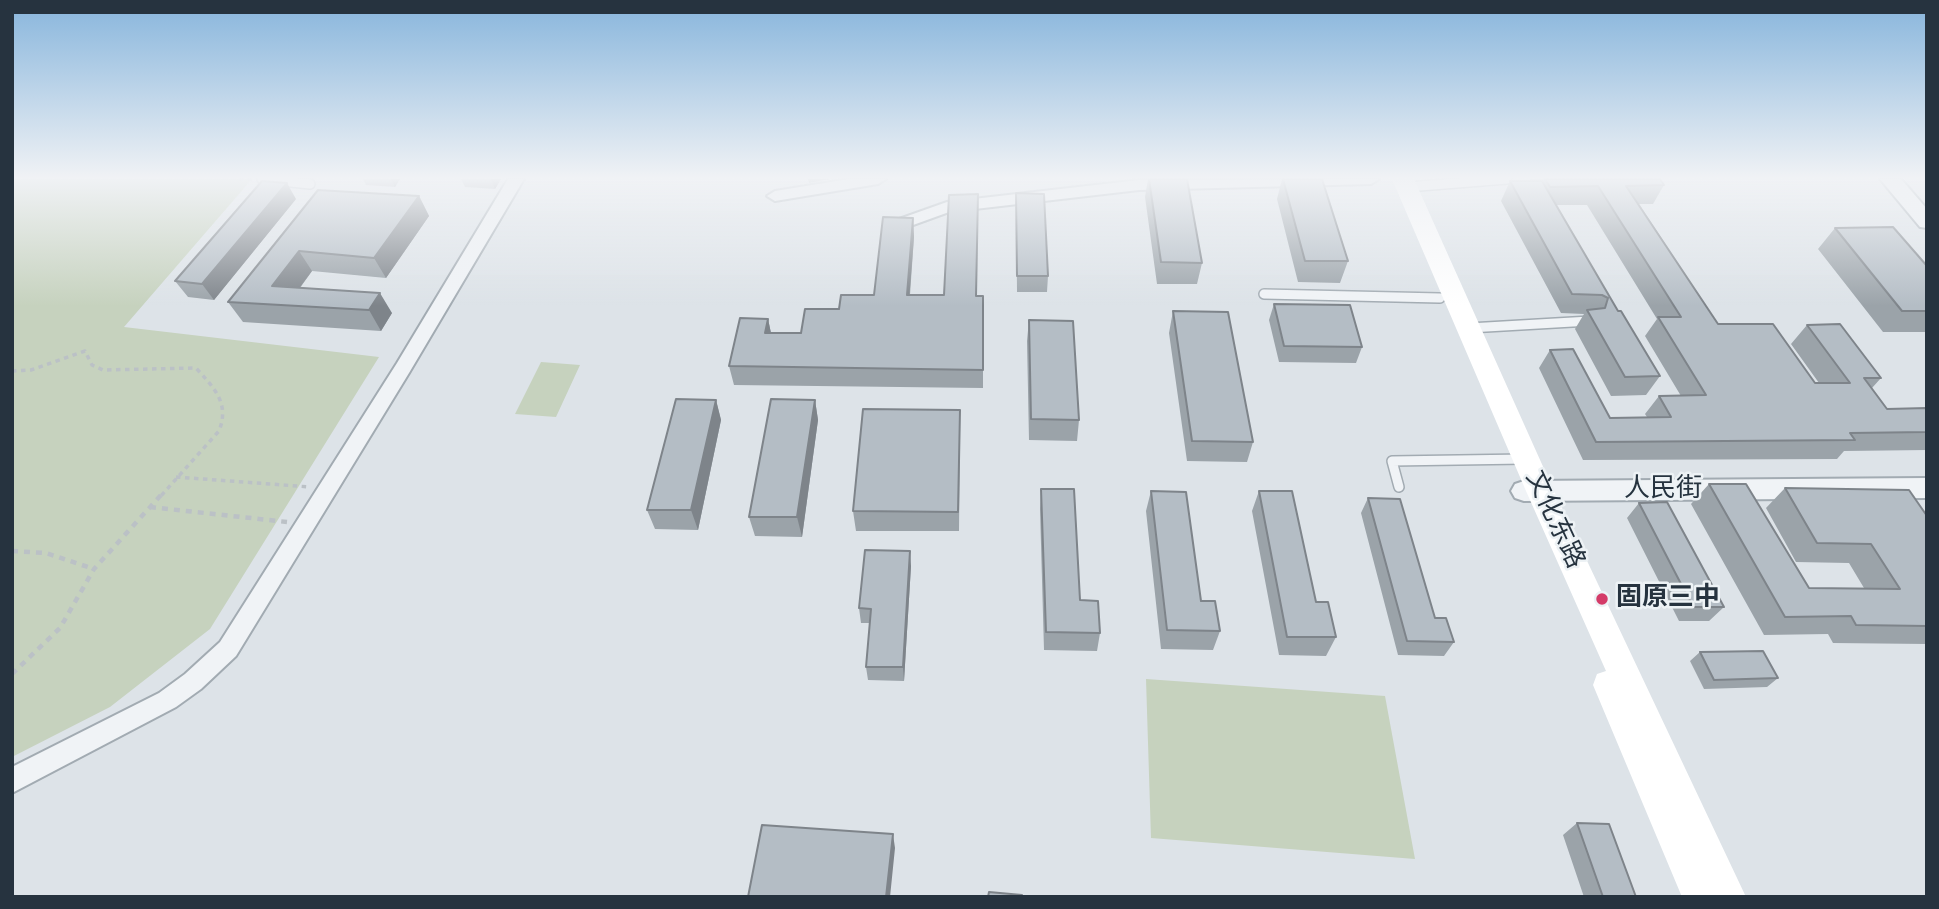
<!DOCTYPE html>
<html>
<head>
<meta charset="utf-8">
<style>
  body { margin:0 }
  #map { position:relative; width:1939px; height:909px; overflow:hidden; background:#dde3e8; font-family:Jost,sans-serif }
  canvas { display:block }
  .frame { position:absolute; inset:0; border:14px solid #26333f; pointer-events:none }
</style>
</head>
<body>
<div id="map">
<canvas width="1939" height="909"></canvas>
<div class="frame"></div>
</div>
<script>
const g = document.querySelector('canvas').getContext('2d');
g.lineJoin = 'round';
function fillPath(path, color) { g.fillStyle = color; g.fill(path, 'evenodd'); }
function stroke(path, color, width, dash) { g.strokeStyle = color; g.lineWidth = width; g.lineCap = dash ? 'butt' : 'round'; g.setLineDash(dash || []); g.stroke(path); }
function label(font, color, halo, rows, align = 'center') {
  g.font = font + ' Jost,"Noto Sans SC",sans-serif'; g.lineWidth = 5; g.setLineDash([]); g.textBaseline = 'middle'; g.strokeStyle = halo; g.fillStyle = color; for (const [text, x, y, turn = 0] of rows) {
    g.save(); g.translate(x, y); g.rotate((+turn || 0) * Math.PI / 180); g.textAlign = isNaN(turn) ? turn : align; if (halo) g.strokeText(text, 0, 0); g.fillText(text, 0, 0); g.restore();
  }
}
fillPath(new Path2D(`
  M 12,179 L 252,179 L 124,327 L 379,357 L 210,629 L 110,707 L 12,757 Z
  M 541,362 L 580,365 L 556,417 L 515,414 Z
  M 1146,679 L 1385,696 L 1415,859 L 1151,838 Z`), '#c6d2be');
const service = new Path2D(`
  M 262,179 L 310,184
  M 1407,187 L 1507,179
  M 1264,294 L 1440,298
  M 1469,328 L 1590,321
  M 1399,487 L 1392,461 L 1525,459`);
const minor = new Path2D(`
  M 508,179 L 524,179 L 409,373 L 236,656 L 201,689 L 176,707 L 12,793 L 12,767 L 159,693 L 185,674 L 220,642 L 397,363 Z
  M 849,179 L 886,179 L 878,184 L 775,201 L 767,196 L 775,191 Z
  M 1379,179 L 1371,184 L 1139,190 L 949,212 L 891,233 L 883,228 L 885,224 L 947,202 L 1139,180 Z`);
const tertiary = new Path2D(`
  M 1880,179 L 1901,179 L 1927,209 L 1927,228 L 1920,227 Z
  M 1927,478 L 1927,498 L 1524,501 L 1515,498 L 1511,491 L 1515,484 L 1524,481 Z`);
stroke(service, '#a2abb2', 12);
stroke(minor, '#a2abb2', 4);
stroke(tertiary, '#a2abb2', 4);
stroke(new Path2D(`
  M 239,179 L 252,180
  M 12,371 L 31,370 L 85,351 L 92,365 L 103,370 L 196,368 C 214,388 230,403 219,431 L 160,497
  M 176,477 L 310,487`), '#bbc1c6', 3.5, [4.5, 4.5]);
stroke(new Path2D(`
  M 150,507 L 287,522
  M 12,551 L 46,553 L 94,569
  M 12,674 L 60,628 L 94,569 L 161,495`), '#bbc1c6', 4.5, [6, 6]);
stroke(service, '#f0f3f6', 9);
fillPath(minor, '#f0f3f6');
fillPath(tertiary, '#f0f3f6');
fillPath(new Path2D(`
  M 1392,179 L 1414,179 L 1554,491 L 1746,897 L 1682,897 L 1593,685 L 1597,674 L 1606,671 L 1526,491 Z`), '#fff');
fillPath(new Path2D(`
  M 363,179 L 400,179 L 395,187 L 366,185 Z
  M 461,179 L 501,179 L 495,189 L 465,187 Z
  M 1148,179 L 1187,179 L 1202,263 L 1197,284 L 1157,284 L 1145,197 Z
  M 1282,179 L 1322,179 L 1348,261 L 1340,283 L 1298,282 L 1277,199 Z
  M 1530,179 L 1660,179 L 1664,185 L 1653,204 L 1639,204 L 1718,324 L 1815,383 L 1819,383 L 1791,344 L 1807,325 L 1881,378 L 1872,388 L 1887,409 L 1927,408 L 1927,450 L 1844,451 L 1837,459 L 1583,460 L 1539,368 L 1550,350 L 1610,418 L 1647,417 L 1645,414 L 1659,396 L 1681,396 L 1645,336 L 1657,319 L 1587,205 L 1556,205 L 1618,311 L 1660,376 L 1646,395 L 1611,396 L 1575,329 L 1584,314 L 1561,313 L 1501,201 L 1510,181 L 1529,181 Z
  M 318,190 L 419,196 L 429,216 L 386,278 L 312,271 L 300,288 L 392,313 L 381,331 L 243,322 L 228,302 Z
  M 1016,193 L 1048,276 L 1047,292 L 1017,292 Z
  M 296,199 L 214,300 L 188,297 L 175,281 Z
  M 913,218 L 914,237 L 910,295 L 983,296 L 983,388 L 734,385 L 729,366 L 768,319 L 771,333 L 801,333 L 839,309 L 874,295 Z
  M 1835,228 L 1927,266 L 1927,332 L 1883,332 L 1818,249 Z
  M 1274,304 L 1362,347 L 1356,363 L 1279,362 L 1269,320 Z
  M 1173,311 L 1253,442 L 1247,462 L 1187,461 L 1169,333 Z
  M 1029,320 L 1079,420 L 1077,441 L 1029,440 L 1027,341 Z
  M 716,400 L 721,420 L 698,530 L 655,529 L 647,510 Z
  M 815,400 L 818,420 L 802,537 L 755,536 L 749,517 Z
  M 960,430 L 959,531 L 856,531 L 853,511 Z
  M 1709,484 L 1809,588 L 1864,588 L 1849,563 L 1796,562 L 1766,508 L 1785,488 L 1927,516 L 1927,644 L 1833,643 L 1828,634 L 1764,635 L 1691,504 Z
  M 1041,489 L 1080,600 L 1100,633 L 1097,651 L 1044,650 L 1040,509 Z
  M 1151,491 L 1201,601 L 1220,631 L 1213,650 L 1161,649 L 1146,511 Z
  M 1259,491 L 1316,602 L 1336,637 L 1326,656 L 1279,655 L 1252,511 Z
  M 1368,498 L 1435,618 L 1454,642 L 1444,656 L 1398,655 L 1361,513 Z
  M 1639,503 L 1724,607 L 1709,621 L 1679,621 L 1627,518 Z
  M 911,566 L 904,681 L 868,680 L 866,667 L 870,623 L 861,623 L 859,608 Z
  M 1700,652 L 1778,678 L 1767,687 L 1704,689 L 1690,661 Z
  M 1577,823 L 1636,897 L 1584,897 L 1563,835 Z`), '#9ba3a9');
fillPath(new Path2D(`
  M 391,179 L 400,179 L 395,187 Z
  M 491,179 L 501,179 L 495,189 Z
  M 808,179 L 831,179 L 809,183 Z
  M 287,183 L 296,199 L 214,300 L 202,284 Z
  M 419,196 L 429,216 L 386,278 L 374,258 Z
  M 913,218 L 914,237 L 908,314 L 907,295 Z
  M 299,251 L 312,271 L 286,306 L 272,286 Z
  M 380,293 L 392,313 L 381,331 L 369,310 Z
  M 768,319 L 772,338 L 765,333 Z
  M 716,400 L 721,420 L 698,530 L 691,510 Z
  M 815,400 L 818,420 L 802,537 L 797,517 Z
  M 910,551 L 911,566 L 904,681 L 903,667 Z
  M 893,834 L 895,848 L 890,897 L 886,897 Z`), '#7e848a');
const building = new Path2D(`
  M 1149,179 L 1187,179 L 1202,263 L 1161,262 Z
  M 1283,179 L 1322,179 L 1348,261 L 1305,261 Z
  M 1545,179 L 1660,179 L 1664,185 L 1626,186 L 1718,324 L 1773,324 L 1815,383 L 1850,383 L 1807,325 L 1840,324 L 1881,378 L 1864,378 L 1887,409 L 1927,408 L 1927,432 L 1850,433 L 1855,440 L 1596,442 L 1550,350 L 1573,349 L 1610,418 L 1671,417 L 1659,396 L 1706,395 L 1658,317 L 1681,317 L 1598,186 L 1550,187 Z
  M 262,181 L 287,183 L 202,284 L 175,281 Z
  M 1510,181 L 1542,181 L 1618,311 L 1621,311 L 1660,376 L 1625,377 L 1587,310 L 1605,308 L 1608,298 L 1602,295 L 1572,294 Z
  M 318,190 L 419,196 L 374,258 L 299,251 L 272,286 L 380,293 L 369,310 L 228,302 Z
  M 1016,193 L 1044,194 L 1048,276 L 1017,276 Z
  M 978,194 L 976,296 L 983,296 L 983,370 L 729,366 L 740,318 L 768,319 L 765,333 L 801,333 L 805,309 L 839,309 L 841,295 L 874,295 L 883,217 L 913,218 L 907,295 L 944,295 L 949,195 Z
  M 1893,227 L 1927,266 L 1927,311 L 1902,311 L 1835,228 Z
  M 1274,304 L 1350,305 L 1362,347 L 1284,346 Z
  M 1173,311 L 1228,312 L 1253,442 L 1192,441 Z
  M 1029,320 L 1073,321 L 1079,420 L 1031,419 Z
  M 676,399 L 716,400 L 691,510 L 647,510 Z
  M 771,399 L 815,400 L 797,517 L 749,517 Z
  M 863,409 L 960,410 L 958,512 L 853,511 Z
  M 1709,484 L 1746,484 L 1809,588 L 1900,589 L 1871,544 L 1817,543 L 1785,488 L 1909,490 L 1927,516 L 1927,626 L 1856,625 L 1851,616 L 1785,617 Z
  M 1041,489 L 1074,489 L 1080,600 L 1098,601 L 1100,633 L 1046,632 Z
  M 1151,491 L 1186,492 L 1201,601 L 1215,601 L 1220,631 L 1167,630 Z
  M 1259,491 L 1292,491 L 1316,602 L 1328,602 L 1336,637 L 1287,637 Z
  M 1368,498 L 1400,499 L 1435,618 L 1446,618 L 1454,642 L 1407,641 Z
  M 1667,502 L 1724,607 L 1693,607 L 1639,503 Z
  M 865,550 L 910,551 L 903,667 L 866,667 L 871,609 L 859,608 Z
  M 1763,651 L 1778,678 L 1714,680 L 1700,652 Z
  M 1577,823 L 1609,824 L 1636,897 L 1603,897 Z
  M 762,825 L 893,834 L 886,897 L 748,897 Z
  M 989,892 L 1022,895 L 1022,897 L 988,897 Z`);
fillPath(building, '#b4bdc5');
stroke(building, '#7e848a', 2);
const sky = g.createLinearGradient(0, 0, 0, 306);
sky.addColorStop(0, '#87b5dc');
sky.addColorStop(0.58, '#f0f2f5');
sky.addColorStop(1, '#f0f2f500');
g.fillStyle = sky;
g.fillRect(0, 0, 1939, 306);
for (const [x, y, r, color] of [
  [1602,599,7,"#d43b68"]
]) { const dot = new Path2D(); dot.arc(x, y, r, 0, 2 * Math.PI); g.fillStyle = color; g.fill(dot); stroke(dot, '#edf2f5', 2.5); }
label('26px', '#26333f', '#edf2f5', [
  ["人民街",1663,490],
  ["文化东路",1554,520,65]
]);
label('bold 26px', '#26333f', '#edf2f5', [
  ["固原三中",1616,599]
], 'left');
</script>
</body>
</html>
